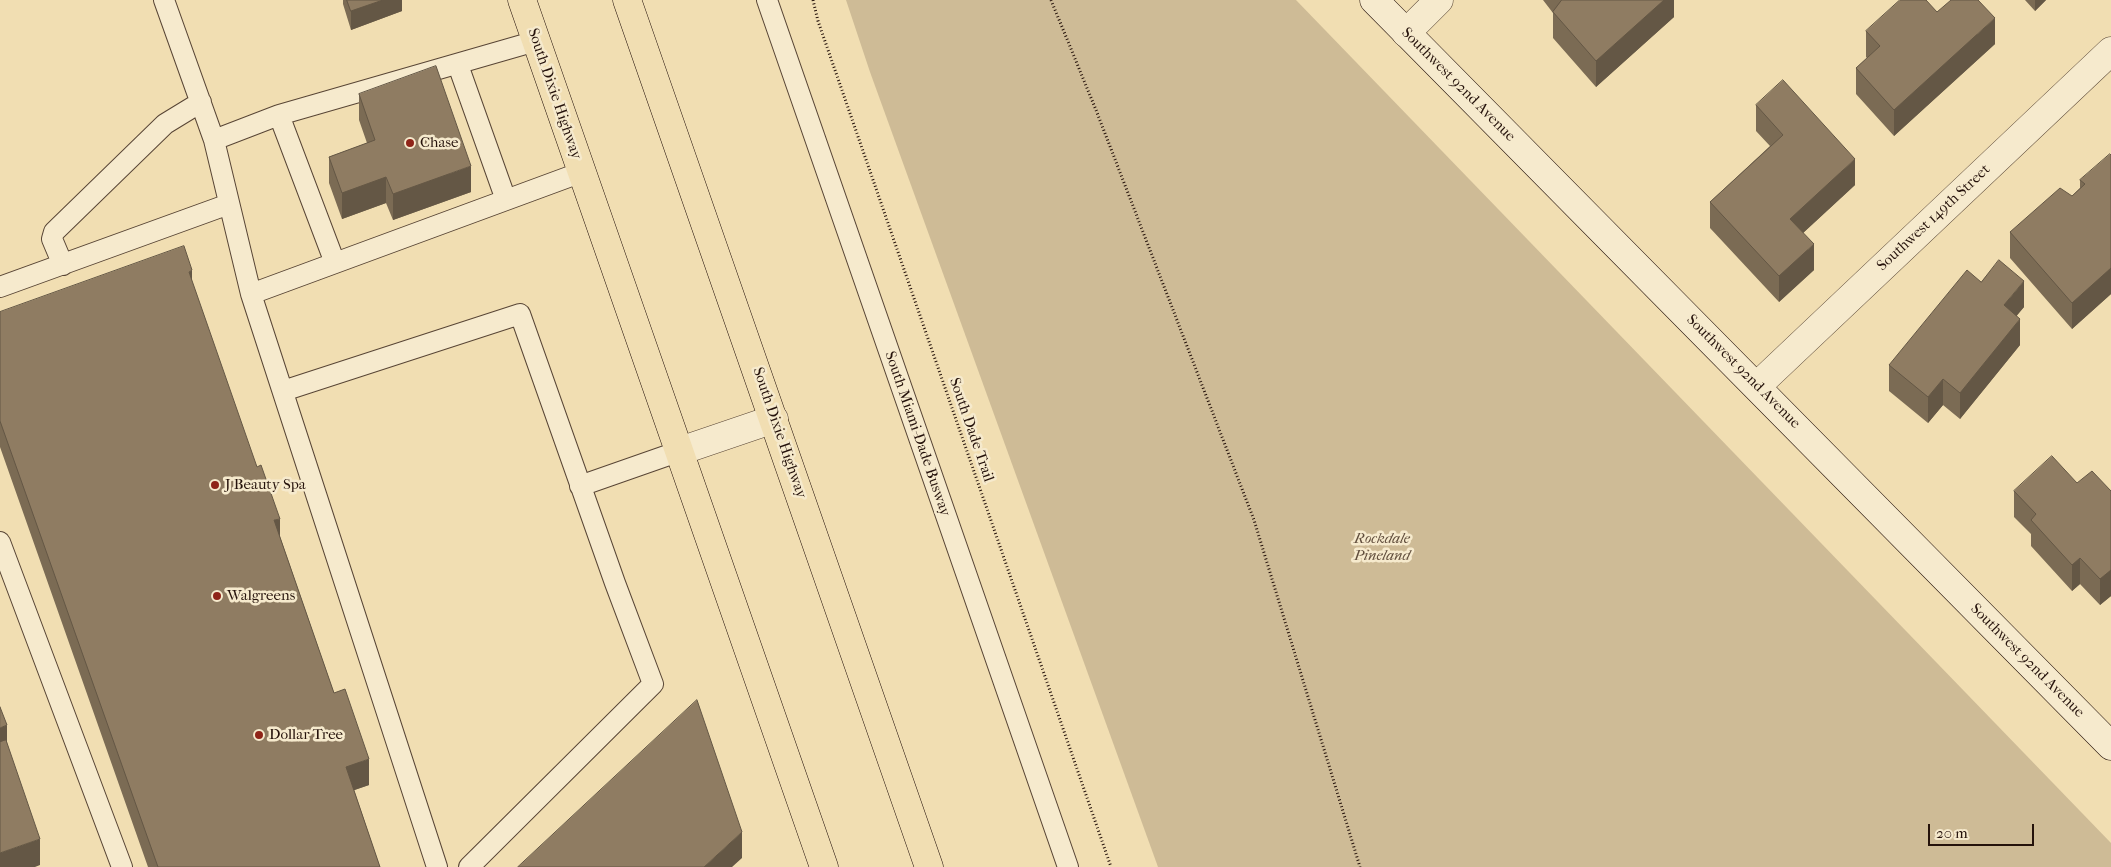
<!DOCTYPE html>
<html>
<head>
<meta charset="utf-8">
<style>
  body { margin:0 }
  #map { position:relative; width:2111px; height:867px; overflow:hidden; background:#f1deb2; font-family:"IM FELL French Canon",serif }
  canvas { display:block }
  .scale { position:absolute; left:1928px; top:824px; width:106px; height:22px; box-sizing:border-box; border:2px solid #25120b; border-top:0; padding-left:6px; font-size:15px; line-height:18px; white-space:nowrap; color:#25120b; -webkit-text-stroke:4px #f6eacd; paint-order:stroke }
</style>
</head>
<body>
<div id="map">
<canvas width="2111" height="867"></canvas>
<div class="scale">20 m</div>
</div>
<script>
const g = document.querySelector('canvas').getContext('2d');
g.lineJoin = 'round';
function fillPath(path, color) { g.fillStyle = color; g.fill(path, 'evenodd'); }
function stroke(path, color, width, dash) { g.strokeStyle = color; g.lineWidth = width; g.lineCap = dash ? 'butt' : 'round'; g.setLineDash(dash || []); g.stroke(path); }
function label(font, color, halo, rows, align = 'center') {
  g.font = font + ' "IM FELL French Canon",serif'; g.lineWidth = 5; g.setLineDash([]); g.textBaseline = 'middle'; g.strokeStyle = halo; g.fillStyle = color; for (const [text, x, y, turn = 0] of rows) {
    g.save(); g.translate(x, y); g.rotate((+turn || 0) * Math.PI / 180); g.textAlign = isNaN(turn) ? turn : align; if (halo) g.strokeText(text, 0, 0); g.fillText(text, 0, 0); g.restore();
  }
}
fillPath(new Path2D(`
  M 846,0 L 1296,0 L 2111,843 L 2111,867 L 1158,867 L 870,72 Z`), '#cebb96');
const lane = new Path2D(`
  M 164,0 L 214,140 L 251,294 L 437,867
  M 767,0 L 1068,867
  M 458,65 L 506,200
  M 279,115 L 335,263
  M 214,140 L 279,115 L 536,41
  M 63,265 L 52,239 L 54,232 L 165,124 L 201,102
  M 0,287 L 229,204
  M 251,294 L 582,172
  M 283,391 L 520,314 L 615,583 L 653,684 L 469,867
  M 580,486 L 680,451
  M 0,542 L 122,867`);
const street = new Path2D(`
  M 1406,33 L 1439,0
  M 1757,386 L 2111,51
  M 680,451 L 774,419`);
const secondary = new Path2D(`
  M 1374,0 L 2111,746`);
const highway = new Path2D(`
  M 522,0 L 824,867
  M 627,0 L 929,867`);
stroke(lane, '#584535', 22);
stroke(street, '#584535', 29);
stroke(secondary, '#25120b', 29);
stroke(highway, '#25120b', 29);
stroke(new Path2D(`
  M 813,0 L 818,21 L 1111,867
  M 1051,0 L 1096,110 L 1254,520 L 1360,867`), '#25120b', 3, [1, 2.5]);
stroke(lane, '#f6eacd', 20);
stroke(street, '#f6eacd', 28);
stroke(secondary, '#f6eacd', 28);
stroke(highway, '#f1deb2', 28);
fillPath(new Path2D(`
  M 343,0 L 402,0 L 402,11 L 351,30 L 343,4 Z
  M 1543,0 L 1674,0 L 1674,17 L 1596,87 L 1553,38 L 1553,13 Z
  M 2025,0 L 2046,0 L 2035,11 Z
  M 1937,12 L 1995,44 L 1894,136 L 1856,94 L 1856,68 L 1867,58 L 1866,57 L 1866,31 Z
  M 359,94 L 471,192 L 393,220 L 386,203 L 342,219 L 329,183 L 329,157 L 367,143 L 359,120 Z
  M 1756,105 L 1855,185 L 1803,233 L 1814,270 L 1779,302 L 1710,228 L 1710,202 L 1770,146 L 1756,131 Z
  M 2111,155 L 2111,294 L 2072,329 L 2010,258 L 2010,232 L 2072,196 L 2080,188 L 2080,180 Z
  M 192,282 L 334,693 L 369,785 L 354,790 L 380,867 L 148,867 L 0,447 L 0,312 Z
  M 1981,282 L 2024,307 L 2017,315 L 2020,345 L 1960,419 L 1943,405 L 1928,423 L 1889,391 L 1889,365 Z
  M 2077,483 L 2111,491 L 2111,596 L 2100,605 L 2080,584 L 2072,591 L 2031,546 L 2031,534 L 2014,517 L 2014,491 Z`), '#7b6b54');
fillPath(new Path2D(`
  M 383,0 L 402,0 L 402,11 L 351,30 L 351,11 Z
  M 1664,0 L 1674,0 L 1674,17 L 1596,87 L 1596,61 Z
  M 2035,0 L 2046,0 L 2035,11 Z
  M 1995,18 L 1995,44 L 1894,136 L 1894,110 Z
  M 1855,159 L 1855,185 L 1790,245 L 1790,219 Z
  M 471,166 L 471,192 L 393,220 L 393,194 Z
  M 386,177 L 386,203 L 342,219 L 342,193 Z
  M 1814,244 L 1814,270 L 1779,302 L 1779,276 Z
  M 2111,268 L 2111,294 L 2072,329 L 2072,303 Z
  M 192,270 L 192,296 L 189,272 Z
  M 2024,281 L 2024,307 L 2004,331 L 2004,305 Z
  M 2020,319 L 2020,345 L 1960,419 L 1960,393 Z
  M 1943,379 L 1943,405 L 1928,423 L 1928,397 Z
  M 280,519 L 280,545 L 274,520 Z
  M 2080,558 L 2080,584 L 2072,591 L 2072,565 Z
  M 2111,570 L 2111,596 L 2100,605 L 2100,579 Z
  M 7,725 L 7,743 L 0,746 L 0,728 Z
  M 369,759 L 369,785 L 346,793 L 346,767 Z
  M 742,832 L 742,858 L 732,867 L 704,867 Z
  M 40,839 L 40,865 L 35,867 L 0,867 L 0,853 Z`), '#645745');
const building = new Path2D(`
  M 347,0 L 383,0 L 351,11 Z
  M 1562,0 L 1664,0 L 1596,61 L 1553,12 Z
  M 1900,0 L 1926,0 L 1937,12 L 1951,0 L 1978,0 L 1995,18 L 1894,110 L 1856,68 L 1880,46 L 1866,31 Z
  M 436,66 L 471,166 L 393,194 L 386,177 L 342,193 L 329,157 L 375,140 L 359,94 Z
  M 1783,80 L 1855,159 L 1790,219 L 1814,244 L 1779,276 L 1710,202 L 1783,135 L 1756,105 Z
  M 2110,154 L 2111,155 L 2111,268 L 2072,303 L 2010,232 L 2060,188 L 2072,196 L 2085,184 L 2080,180 Z
  M 184,246 L 192,270 L 189,272 L 257,467 L 261,465 L 280,519 L 274,520 L 334,693 L 345,689 L 369,759 L 346,767 L 380,867 L 158,867 L 0,421 L 0,312 Z
  M 1999,260 L 2024,281 L 2004,305 L 2020,319 L 1960,393 L 1943,379 L 1928,397 L 1889,365 L 1967,270 L 1981,282 Z
  M 2052,456 L 2077,483 L 2092,471 L 2111,491 L 2111,570 L 2100,579 L 2080,558 L 2072,565 L 2031,520 L 2036,514 L 2014,491 Z
  M 697,700 L 742,832 L 704,867 L 518,867 Z
  M 0,707 L 7,725 L 0,728 Z
  M 6,740 L 40,839 L 0,853 L 0,742 Z`);
fillPath(building, '#8f7c62');
stroke(building, '#645745', 1);
for (const [x, y, r, color] of [
  [410,143,5,"#8f2418"],
  [215,485,5,"#8f2418"],
  [217,596,5,"#8f2418"],
  [259,735,5,"#8f2418"]
]) { const dot = new Path2D(); dot.arc(x, y, r, 0, 2 * Math.PI); g.fillStyle = color; g.fill(dot); stroke(dot, '#f6eacd', 2); }
label('15px', '#25120b', '#f6eacd', [
  ["Southwest 92nd Avenue",1458,85,45],
  ["South Dixie Highway",554,94,71],
  ["Southwest 149th Street",1934,218,-43],
  ["Southwest 92nd Avenue",1743,372,45],
  ["South Dade Trail",971,430,71],
  ["South Dixie Highway",779,433,71],
  ["South Miami-Dade Busway",917,434,71],
  ["Southwest 92nd Avenue",2027,661,45]
]);
label('15px', '#25120b', '#f6eacd', [
  ["Chase",420,143],
  ["J Beauty Spa",225,485],
  ["Walgreens",227,596],
  ["Dollar Tree",269,735]
], 'left');
label('italic 15px', '#604d3c', '#f6eacd', [
  ["Rockdale",1382,539],
  ["Pineland",1382,556]
]);
</script>
</body>
</html>
